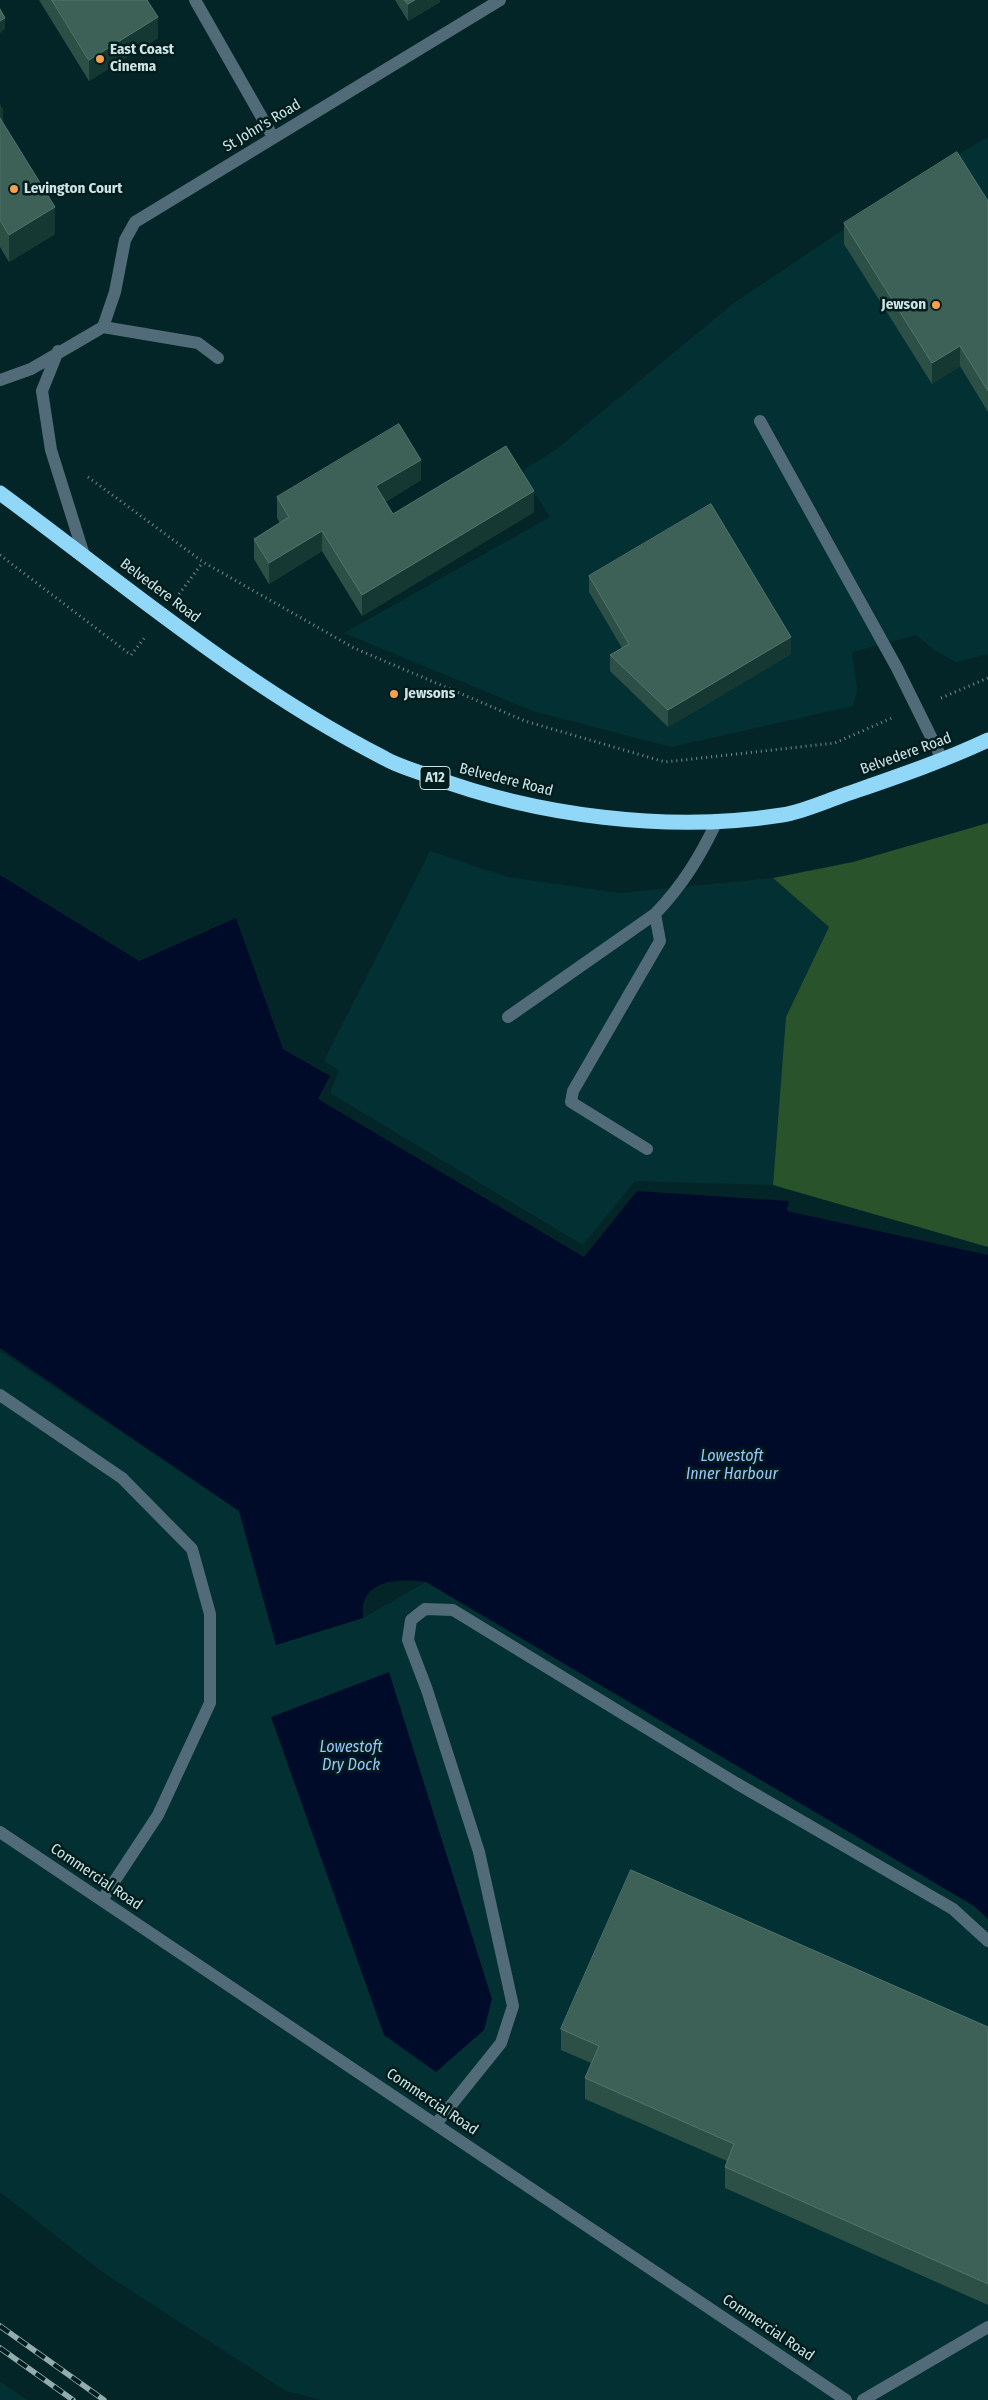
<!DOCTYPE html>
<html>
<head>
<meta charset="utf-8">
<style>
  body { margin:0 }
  canvas { display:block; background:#042527 }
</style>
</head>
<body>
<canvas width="988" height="2400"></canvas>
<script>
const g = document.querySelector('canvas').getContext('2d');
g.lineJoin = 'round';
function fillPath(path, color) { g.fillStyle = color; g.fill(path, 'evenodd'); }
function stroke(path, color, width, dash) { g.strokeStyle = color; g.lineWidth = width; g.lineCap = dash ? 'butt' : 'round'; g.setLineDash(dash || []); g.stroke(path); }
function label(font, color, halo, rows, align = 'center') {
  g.font = font + ' "Fira Sans Condensed",sans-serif'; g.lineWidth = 5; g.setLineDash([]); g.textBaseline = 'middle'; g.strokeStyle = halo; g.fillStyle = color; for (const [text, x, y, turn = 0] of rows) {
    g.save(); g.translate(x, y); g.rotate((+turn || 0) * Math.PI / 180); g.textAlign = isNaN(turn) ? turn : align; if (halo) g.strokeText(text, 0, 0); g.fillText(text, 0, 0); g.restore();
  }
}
fillPath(new Path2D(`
  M 988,137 L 988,654 L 956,662 L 934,650 L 916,635 L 852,652 L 857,690 L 853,706 L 671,747 L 533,711 L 344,633 L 550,517 L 521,472 L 558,448 L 734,303 L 935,168 Z
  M 430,851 L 507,877 L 620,893 L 773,878 L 829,927 L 786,1017 L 773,1185 L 635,1181 L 583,1245 L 330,1093 L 339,1070 L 324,1061 Z
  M 0,1351 L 239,1511 L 276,1645 L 363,1618 L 426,1582 L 974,1906 L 988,1919 L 988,2400 L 322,2400 L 286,2391 L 101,2271 L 0,2192 Z
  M 0,2382 L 27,2400 L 0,2400 Z`), '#033032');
fillPath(new Path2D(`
  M 988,823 L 988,1247 L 773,1185 L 786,1017 L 829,927 L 773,878 L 853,862 Z`), '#29532b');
fillPath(new Path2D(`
  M 0,875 L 139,961 L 236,918 L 283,1049 L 330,1076 L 318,1099 L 584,1257 L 637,1191 L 789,1201 L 787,1211 L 988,1255 L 988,1919 L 974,1906 L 426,1582 C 406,1579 371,1578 364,1602 C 362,1607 363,1613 363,1618 L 276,1645 L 239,1511 L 0,1348 Z
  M 389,1672 L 492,1999 L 484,2030 L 436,2072 L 384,2035 L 271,1717 Z`), '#000b29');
stroke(new Path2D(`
  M 88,477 L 203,562 L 354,648 L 525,721 L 665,762 L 835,743 L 894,717
  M 0,555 L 131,655 L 146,636
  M 179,594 L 203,562
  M 941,698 L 988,678`), '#728d8e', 3, [1, 4]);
stroke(new Path2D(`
  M 195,0 L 273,137
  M 103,327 L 115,292 L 125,240 L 135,222 L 500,0
  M 58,351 L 42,391 L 51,450 L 84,555
  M 0,380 L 31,369 L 103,327 L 198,343 L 218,358
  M 760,421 L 897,668 L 943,761
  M 508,1017 L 655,914 C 682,886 700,857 717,821
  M 647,1149 L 571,1102 L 573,1091 L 660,941 L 655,914
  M 0,1395 L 122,1478 L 192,1549 L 210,1614 L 210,1703 L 158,1815 L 102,1900
  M 0,1832 L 846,2400
  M 436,2124 L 501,2043 L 513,2006 L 479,1852 L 427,1690 L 408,1640 L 411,1620 L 425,1609 L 453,1610 L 736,1783 L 953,1909 L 988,1941
  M 863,2400 L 988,2327`), '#516c78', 12);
stroke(new Path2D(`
  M 0,493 C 125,585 245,687 384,758 C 398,766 415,771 430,776 C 536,816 669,833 782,815 C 802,812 824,802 844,795 C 893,778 941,762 988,740`), '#91d7f7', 15);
const rail = new Path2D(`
  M 0,2326 L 104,2400
  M 0,2348 L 73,2400`);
stroke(rail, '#93acad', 5.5);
stroke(rail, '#001c1d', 4, [11]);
fillPath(new Path2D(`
  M 39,0 L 147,0 L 158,38 L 89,81 Z
  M 395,0 L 440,0 L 440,2 L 408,21 Z
  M 0,103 L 3,123 L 55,234 L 9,262 L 0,247 Z
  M 988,201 L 988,412 L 960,366 L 932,384 L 844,244 L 844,223 Z
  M 421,480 L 385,502 L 393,514 L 534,512 L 362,616 L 322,551 L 269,584 L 254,559 L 254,539 L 280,523 L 277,518 L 277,497 Z
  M 589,576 L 791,654 L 668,727 L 610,671 L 610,655 L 622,648 L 589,592 Z
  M 988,2027 L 988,2305 L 725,2188 L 725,2167 L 727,2161 L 585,2099 L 585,2078 L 591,2063 L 561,2050 L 561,2029 Z`), '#2c5046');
fillPath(new Path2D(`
  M 415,0 L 440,0 L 440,2 L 408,21 L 408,4 Z
  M 158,17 L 158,38 L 89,81 L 89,60 Z
  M 5,18 L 5,29 L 0,33 L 0,21 Z
  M 3,107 L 3,134 L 0,135 L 0,109 Z
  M 55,207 L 55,234 L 9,262 L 9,235 Z
  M 960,346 L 960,366 L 932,384 L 932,363 Z
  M 421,460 L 421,480 L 376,507 L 376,486 Z
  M 534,491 L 534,512 L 362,616 L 362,595 Z
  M 322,531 L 322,551 L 269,584 L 269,563 Z
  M 791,637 L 791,654 L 668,727 L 668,710 Z`), '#153832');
const building = new Path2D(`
  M 52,0 L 147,0 L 158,17 L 89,60 Z
  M 405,0 L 415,0 L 408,4 Z
  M 0,9 L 5,18 L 0,21 Z
  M 0,118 L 55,207 L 9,235 L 0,220 Z
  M 957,152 L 988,201 L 988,391 L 960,346 L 932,363 L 844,223 Z
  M 399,424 L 421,460 L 376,486 L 393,514 L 506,446 L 534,491 L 362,595 L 322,531 L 269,563 L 254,539 L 289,517 L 277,497 Z
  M 711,504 L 791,637 L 668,710 L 610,655 L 629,644 L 589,576 Z
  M 631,1870 L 988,2027 L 988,2284 L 725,2167 L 734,2144 L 585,2078 L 599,2046 L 561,2029 Z`);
fillPath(building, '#3d6057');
stroke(building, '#54746d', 1);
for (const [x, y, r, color] of [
  [100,59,5,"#f9a04c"],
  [14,189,5,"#f9a04c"],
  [936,305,5,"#f9a04c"],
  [394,694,5,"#f9a04c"]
]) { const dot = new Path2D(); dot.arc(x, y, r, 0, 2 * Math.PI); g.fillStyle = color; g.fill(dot); stroke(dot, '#001c1d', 2); }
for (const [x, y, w] of [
  [435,778,30]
]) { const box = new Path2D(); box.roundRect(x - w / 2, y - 11.5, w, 23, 4); g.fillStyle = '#001c1d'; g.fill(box); stroke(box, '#cde3e4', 1); }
label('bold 14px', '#cde3e4', null, [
  ["A12",435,778]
]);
label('bold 15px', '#cde3e4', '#001c1d', [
  ["East Coast",110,50],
  ["Cinema",110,67],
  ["Levington Court",24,189],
  ["Jewson",926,305,"right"],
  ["Jewsons",404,694]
], 'left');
label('15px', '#cde3e4', '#001c1d', [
  ["St John's Road",262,126,-31],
  ["Belvedere Road",160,591,37],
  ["Belvedere Road",906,754,-20],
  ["Belvedere Road",506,780,14],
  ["Commercial Road",96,1877,34],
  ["Commercial Road",432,2102,34],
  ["Commercial Road",768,2328,34]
]);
label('italic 16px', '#9cc5fc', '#001c1d', [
  ["Lowestoft",732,1457],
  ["Inner Harbour",732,1475],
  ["Lowestoft",351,1748],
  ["Dry Dock",351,1766]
]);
</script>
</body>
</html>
